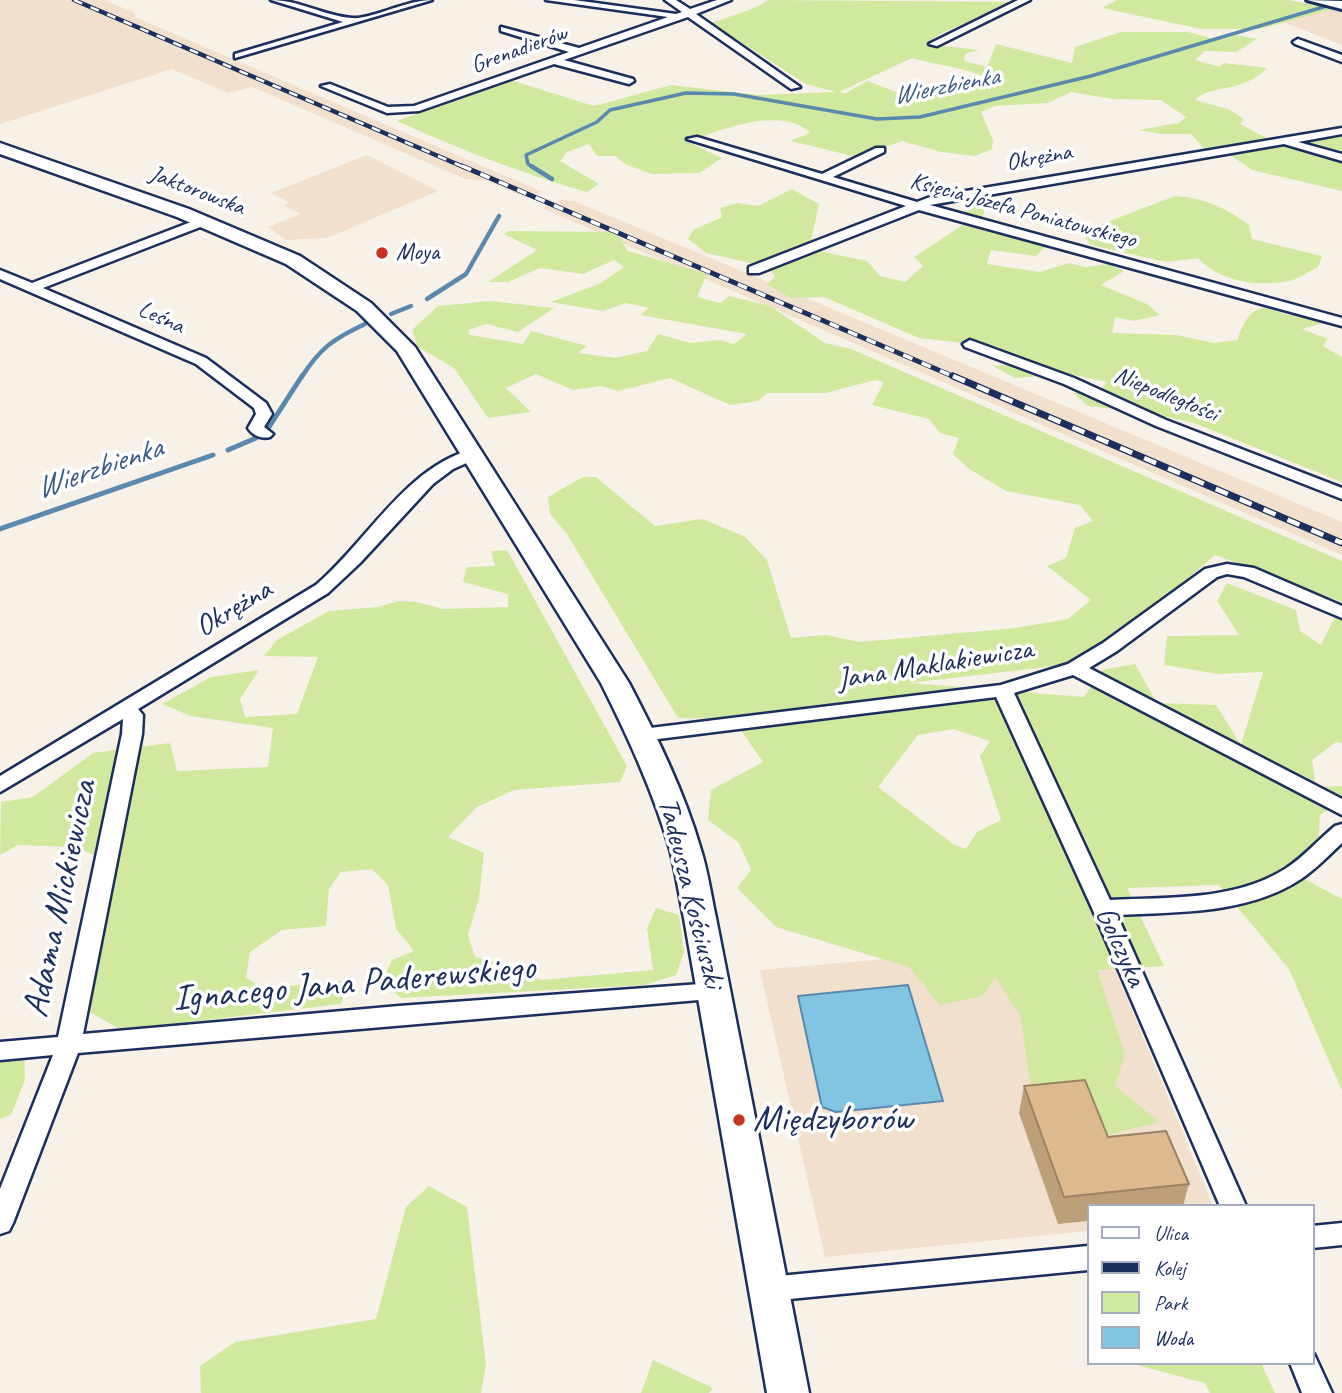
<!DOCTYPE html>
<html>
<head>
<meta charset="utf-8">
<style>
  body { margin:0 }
  #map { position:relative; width:1342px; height:1393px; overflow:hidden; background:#f8f1e8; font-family:Caveat,sans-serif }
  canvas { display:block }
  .legend { position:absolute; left:1087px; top:1204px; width:228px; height:161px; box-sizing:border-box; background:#fff; border:2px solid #a4acbf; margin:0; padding:9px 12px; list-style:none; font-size:21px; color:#1b2f5e }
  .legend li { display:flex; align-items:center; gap:14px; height:35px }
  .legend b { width:35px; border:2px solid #a4acbf }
</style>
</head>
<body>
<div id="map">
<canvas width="1342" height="1393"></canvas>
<ul class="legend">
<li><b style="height:9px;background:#fff"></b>Ulica</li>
<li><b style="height:9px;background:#1b2f5e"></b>Kolej</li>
<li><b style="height:19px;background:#d0e99f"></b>Park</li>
<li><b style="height:19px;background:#82c5e3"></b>Woda</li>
</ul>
</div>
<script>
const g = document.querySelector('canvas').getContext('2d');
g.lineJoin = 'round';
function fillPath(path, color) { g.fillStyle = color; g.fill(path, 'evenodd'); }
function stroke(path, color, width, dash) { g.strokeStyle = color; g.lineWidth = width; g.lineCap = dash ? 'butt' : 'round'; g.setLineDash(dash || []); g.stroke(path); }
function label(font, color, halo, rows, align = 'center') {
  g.font = font + ' Caveat,sans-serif'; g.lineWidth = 7; g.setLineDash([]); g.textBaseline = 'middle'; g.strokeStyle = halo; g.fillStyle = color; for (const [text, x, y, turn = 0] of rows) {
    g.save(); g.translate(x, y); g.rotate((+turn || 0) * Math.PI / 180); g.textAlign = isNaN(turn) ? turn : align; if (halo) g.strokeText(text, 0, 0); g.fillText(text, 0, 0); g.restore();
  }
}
fillPath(new Path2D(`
  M 0,0 L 104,0 L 135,13 L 135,17 L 543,192 L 527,198 L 487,181 L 465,179 L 252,87 L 228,93 L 172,69 L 0,124 Z
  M 1334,9 L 1342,10 L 1342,45 L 1283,22 Z
  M 367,155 L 438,191 L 327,238 L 286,240 L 268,227 L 301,214 L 282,205 L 290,203 L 271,193 Z
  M 561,200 L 574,201 L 1342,522 L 1342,555 L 544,209 L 545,206 Z
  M 1103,940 L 1213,1206 L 1088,1206 L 1088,1231 L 825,1257 L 760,970 Z`), '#f0e0cd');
fillPath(new Path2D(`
  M 769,0 L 1018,2 L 942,33 L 925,44 L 979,50 L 965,54 L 964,61 L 987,67 L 996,44 L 1072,63 L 1075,47 L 1121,32 L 1188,32 L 1217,40 L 1237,35 L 1257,39 L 1236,52 L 1205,51 L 1195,60 L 1220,67 L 1224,63 L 1267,68 C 1242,94 1210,84 1195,100 L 1228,109 L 1244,119 L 1240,124 L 1278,144 L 1342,133 L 1342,191 L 1252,170 L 1229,154 L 1205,149 L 1191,134 L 1161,134 L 1138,130 L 1179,123 L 1186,117 L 1161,100 L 1112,99 L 1071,92 L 1048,103 L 995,106 L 981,112 L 993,140 L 992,149 L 975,156 L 941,152 L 902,141 L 857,157 L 790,141 L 810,133 C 783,105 718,130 688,142 L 722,158 L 699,173 L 652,174 L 627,165 L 615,156 L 597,156 L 589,144 L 567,152 L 560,161 L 599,184 L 587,192 C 520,173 459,149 397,121 L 510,80 L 594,106 L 671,85 L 758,95 L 836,92 L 806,84 L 711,23 L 752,9 ZM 912,58 C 938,66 973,68 995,82 L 964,91 L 935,89 L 919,94 L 899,93 L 867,81 L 846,93 L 839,92 Z
  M 1117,0 L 1289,0 L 1334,9 L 1260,29 L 1201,29 L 1102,8 Z
  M 792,189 L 819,204 L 811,241 L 819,251 L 867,261 L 880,276 L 905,282 L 923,266 L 914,257 L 963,225 L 966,202 L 985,203 L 982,223 L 1035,237 L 1045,247 L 1036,256 L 991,250 L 987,264 L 1040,272 L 1069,263 L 1086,267 L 1109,264 L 1124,271 L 1101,285 L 1147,304 L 1160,315 L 1133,321 L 1115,317 L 1112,333 L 1176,335 L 1214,343 L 1238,340 C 1240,329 1249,309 1263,308 C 1273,308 1281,314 1290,315 C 1304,315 1314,318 1327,322 L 1302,329 L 1328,339 L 1323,346 L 1342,357 L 1342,482 L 1194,423 L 1149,413 L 1088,406 L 1073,393 L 1099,392 L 1107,382 L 1070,374 L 1015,378 L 993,366 L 1027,363 L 998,347 L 919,338 L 824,297 L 791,298 L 767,284 L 775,277 L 768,267 L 706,253 L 688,239 L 693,230 L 722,217 L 720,208 L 737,203 L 758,206 Z
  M 1175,196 C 1204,198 1225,207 1249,225 L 1252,239 L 1322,256 L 1318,267 C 1309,271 1299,279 1289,281 C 1256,287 1221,282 1198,258 L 1166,262 L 1091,245 L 1081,232 Z
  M 509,231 L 616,232 L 628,251 L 707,274 L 697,297 L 721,303 L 729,296 L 770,306 L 825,343 L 851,349 L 1342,561 L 1342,602 L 1215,555 L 1158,605 L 1073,664 L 909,683 L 1084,697 L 1102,670 L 1135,664 L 1157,703 L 1216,705 L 1241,745 L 1263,672 L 1218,674 L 1164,665 L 1167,636 L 1239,635 L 1217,601 L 1227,583 L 1296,610 L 1300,631 L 1321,645 L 1342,603 L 1342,743 L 1336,742 L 1312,760 L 1316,787 L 1342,786 L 1342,801 L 1320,815 L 1317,862 L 1306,880 L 1342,899 L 1342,1091 L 1289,969 L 1219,885 L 1127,888 L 1164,966 L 1097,970 L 1125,1054 L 1115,1086 L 1159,1122 L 1107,1135 L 1032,1093 L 1020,1015 L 995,977 L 983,996 L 940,1005 L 909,967 L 776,927 L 737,888 L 751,870 L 739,843 L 708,820 L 711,790 L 763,762 L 733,719 L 678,718 L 567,534 L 550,514 L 548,497 L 583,477 L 596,477 L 655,526 L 702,519 L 744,536 L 767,560 L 791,638 L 826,635 L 860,642 L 1015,628 L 1068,619 L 1091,600 L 1047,566 L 1066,558 L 1075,528 L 1093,521 L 1080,505 L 1006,491 L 969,469 L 953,454 L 959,438 L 940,433 L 929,419 L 872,405 L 884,382 L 875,380 L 826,393 L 767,393 L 758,401 L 730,405 L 670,378 L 618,391 L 601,386 L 573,390 L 536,374 L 506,388 L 531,412 L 488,418 L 454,368 L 418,347 L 412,330 L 438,306 L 490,301 L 554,308 L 518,332 L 486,324 L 468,330 L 470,335 L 523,344 L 531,331 L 587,346 L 578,353 L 615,358 L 647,351 L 658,334 L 691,343 L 718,340 L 734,344 L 747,334 L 640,315 L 649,308 L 626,303 L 603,311 L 551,302 L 601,283 L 624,267 L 614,260 L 583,274 L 540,268 L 508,282 L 488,282 L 537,250 L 504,234 ZM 953,729 L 990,741 L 980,756 L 1001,820 L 977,832 L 966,849 L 953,844 L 878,787 L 918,735 Z
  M 507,550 L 627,766 L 620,782 L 514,790 L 477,807 L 448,837 L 484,853 L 479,898 L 468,935 L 475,957 L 517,967 L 541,980 L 653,970 L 647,928 L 656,908 L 679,915 L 684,952 L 676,975 L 644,985 L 401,998 L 382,982 L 392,960 L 414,951 L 396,929 L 388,885 L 372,869 L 341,872 L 329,889 L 326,926 L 282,930 L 250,952 L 246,978 L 263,988 L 349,980 L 341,1004 L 122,1030 L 89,1012 L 117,865 L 75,847 L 18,845 L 0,855 L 1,802 L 33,797 L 93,753 L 170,743 L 177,771 L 268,767 L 273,728 L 190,716 L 162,704 L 211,677 L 259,670 L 240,699 L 245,717 L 297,714 L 318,657 L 264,656 L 277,640 L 329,611 L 378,607 L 399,601 L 417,602 L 443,609 L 508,607 L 508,594 L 463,582 L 467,567 L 495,566 L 491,551 Z
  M 24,1051 L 25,1080 L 11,1115 L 0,1119 L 0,1052 Z
  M 429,1186 L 467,1207 L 486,1365 L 481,1393 L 201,1393 L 200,1366 L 235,1342 L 376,1319 L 406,1207 Z
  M 653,1360 L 713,1388 L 709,1393 L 641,1393 Z
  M 1141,1363 L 1261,1363 L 1275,1393 L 1210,1393 L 1205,1383 L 1140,1366 Z`), '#d0e99f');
const water = new Path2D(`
  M 908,985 L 943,1101 L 836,1112 L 822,1107 L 798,996 Z`);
fillPath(water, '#82c5e3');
stroke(water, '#5989ae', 2);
stroke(new Path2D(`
  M 534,168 L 528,164 L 526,155 L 597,122 L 610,110 L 686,93 L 734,94 L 877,119 L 920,117 L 1091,76 L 1330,5`), '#5989ae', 3.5);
stroke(new Path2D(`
  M 531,166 L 552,179
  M 427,299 L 466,274 L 499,216
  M 391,314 L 411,306
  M 301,378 C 320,348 333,339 365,324`), '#5989ae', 4.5);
stroke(new Path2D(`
  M 269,427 L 302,376
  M 228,450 L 256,438
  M 0,529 L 213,455`), '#5989ae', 5);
const minor = new Path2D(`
  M 271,0 C 300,0 324,16 352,18 C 370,20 406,0 432,0 L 235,58 L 235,54 L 343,22 Z
  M 546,0 L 574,0 L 676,14 L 682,12 L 665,0 L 676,0 L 690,9 L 717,0 L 731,0 L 696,14 L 800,87 L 791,89 L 688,17 L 564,60 L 633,79 L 634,81 L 629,84 L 554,64 L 419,111 L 387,113 L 321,86 L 330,84 L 388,107 L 414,106 L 569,52 L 501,31 L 501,27 L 579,48 L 668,17 Z
  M 1018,0 L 1030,0 L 937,46 L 929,44 Z
  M 1298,39 L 1342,55 L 1342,62 L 1295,44 L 1293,42 Z
  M 1342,128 L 1342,134 L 1298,142 L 1342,154 L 1342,161 L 1284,144 L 930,205 L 1342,318 L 1342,326 L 919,210 L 759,273 L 749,273 L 749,267 L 906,206 L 687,139 L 697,137 L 822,174 L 876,148 L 884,148 L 884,152 L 833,177 L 917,202 L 930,197 Z
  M 204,217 L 208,218 L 208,224 L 43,288 L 206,358 L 266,403 L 272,414 L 264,427 L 273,434 L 270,437 C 262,439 253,436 248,428 L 256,414 L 254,408 L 196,364 L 0,279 L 0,270 L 32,283 Z
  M 970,340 L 1074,378 L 1166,420 L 1342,488 L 1342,499 L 1156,426 L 1064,384 L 965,347 L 963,344 Z
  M 474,449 L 480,451 L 482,454 L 480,457 L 453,469 L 433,484 L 360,563 L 328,593 L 138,709 L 143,715 L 142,734 L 83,1034 L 399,1006 L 714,983 L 722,986 L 726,992 L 722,998 L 78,1053 L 13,1223 L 9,1231 L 0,1234 L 0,1189 L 53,1055 L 0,1060 L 0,1042 L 58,1037 L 122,734 L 123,719 L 0,792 L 0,776 L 316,585 C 367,542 406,466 474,449 Z
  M 1227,564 L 1254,568 L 1342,606 L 1342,618 L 1244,577 L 1227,574 L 1217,577 L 1117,651 L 1089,668 L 1342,799 L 1342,815 L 1073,675 L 1014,693 L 1110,900 C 1168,897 1234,901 1285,869 C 1304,857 1318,840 1335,826 L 1342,824 L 1342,843 C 1329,855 1316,869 1301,879 C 1248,914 1179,912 1117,915 L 1246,1206 L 1220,1206 L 1092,908 L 996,697 L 642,741 L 635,739 L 632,735 L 635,731 L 642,729 L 1001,685 L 1068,664 L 1103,643 L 1205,569 Z
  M 1342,1223 L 1342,1245 L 1312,1248 L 1312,1226 Z
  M 1088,1246 L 1088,1270 L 769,1301 L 759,1298 L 755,1289 L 759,1280 L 769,1277 Z
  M 1312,1353 L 1314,1354 L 1332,1393 L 1302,1393 L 1290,1363 L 1312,1363 Z`);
const tertiary = new Path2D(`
  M 1307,0 L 1342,1 L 1342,9 Z`);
const secondary = new Path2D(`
  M 0,143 L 189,209 L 300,256 L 371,303 L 415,347 L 629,683 C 657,737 684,791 701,850 C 708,872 711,895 716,918 L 809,1393 L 767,1393 L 684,918 C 679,895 676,871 670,849 C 653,791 628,737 601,683 L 397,351 L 357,311 L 286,264 L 177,217 L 0,154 Z`);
stroke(minor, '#1b2f5e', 5);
stroke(tertiary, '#1b2f5e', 6);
stroke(secondary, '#1b2f5e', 5);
fillPath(minor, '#fff');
fillPath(tertiary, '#fff');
fillPath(secondary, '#fff');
const railFar2 = new Path2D(`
  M 74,0 L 466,168`);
const railFar1 = new Path2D(`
  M 462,166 L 957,378`);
const rail = new Path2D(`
  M 953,376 L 1342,543`);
stroke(railFar2, '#1b2f5e', 4.5);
stroke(railFar1, '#1b2f5e', 5);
stroke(rail, '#1b2f5e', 7);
stroke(railFar2, '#fff', 2.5, [9]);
stroke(railFar1, '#fff', 3.5, [10]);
stroke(rail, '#fff', 4.5, [13]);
fillPath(new Path2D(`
  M 1024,1086 L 1108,1137 L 1189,1184 L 1183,1206 L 1088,1206 L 1088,1221 L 1058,1224 L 1019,1113 Z`), '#bda07a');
const building = new Path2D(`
  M 1085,1080 L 1108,1137 L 1166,1131 L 1189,1184 L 1064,1197 L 1024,1086 Z`);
fillPath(building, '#dcba8e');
stroke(building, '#9a8263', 2);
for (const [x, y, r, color] of [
  [382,253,7,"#c8321e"],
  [739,1120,7,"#c8321e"]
]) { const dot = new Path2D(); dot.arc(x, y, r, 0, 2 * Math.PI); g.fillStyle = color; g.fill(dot); stroke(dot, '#fff', 2.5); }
label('24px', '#1b2f5e', '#fff', [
  ["Grenadierów",519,50,-20],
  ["Okrężna",1039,158,-10],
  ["Jaktorowska",197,191,21],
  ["Księcia Józefa Poniatowskiego",1023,211,15],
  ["Leśna",161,318,24],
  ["Niepodległości",1166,395,22]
]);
label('24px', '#1b2f5e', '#fff', [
  ["Moya",396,253]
], 'left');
label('italic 26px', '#3a5c86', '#fff', [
  ["Wierzbienka",946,87,-11]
]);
label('30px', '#1b2f5e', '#fff', [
  ["Okrężna",234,609,-31],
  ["Jana Maklakiewicza",935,665,-9],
  ["Tadeusza Kościuszki",690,893,76],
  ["Golczyka",1120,947,66]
]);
label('italic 32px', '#3a5c86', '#fff', [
  ["Wierzbienka",99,469,-19]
]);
label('37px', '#1b2f5e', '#fff', [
  ["Adama Mickiewicza",61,899,-78],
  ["Ignacego Jana Paderewskiego",354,984,-5]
]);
label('37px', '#1b2f5e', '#fff', [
  ["Międzyborów",753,1120]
], 'left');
</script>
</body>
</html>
